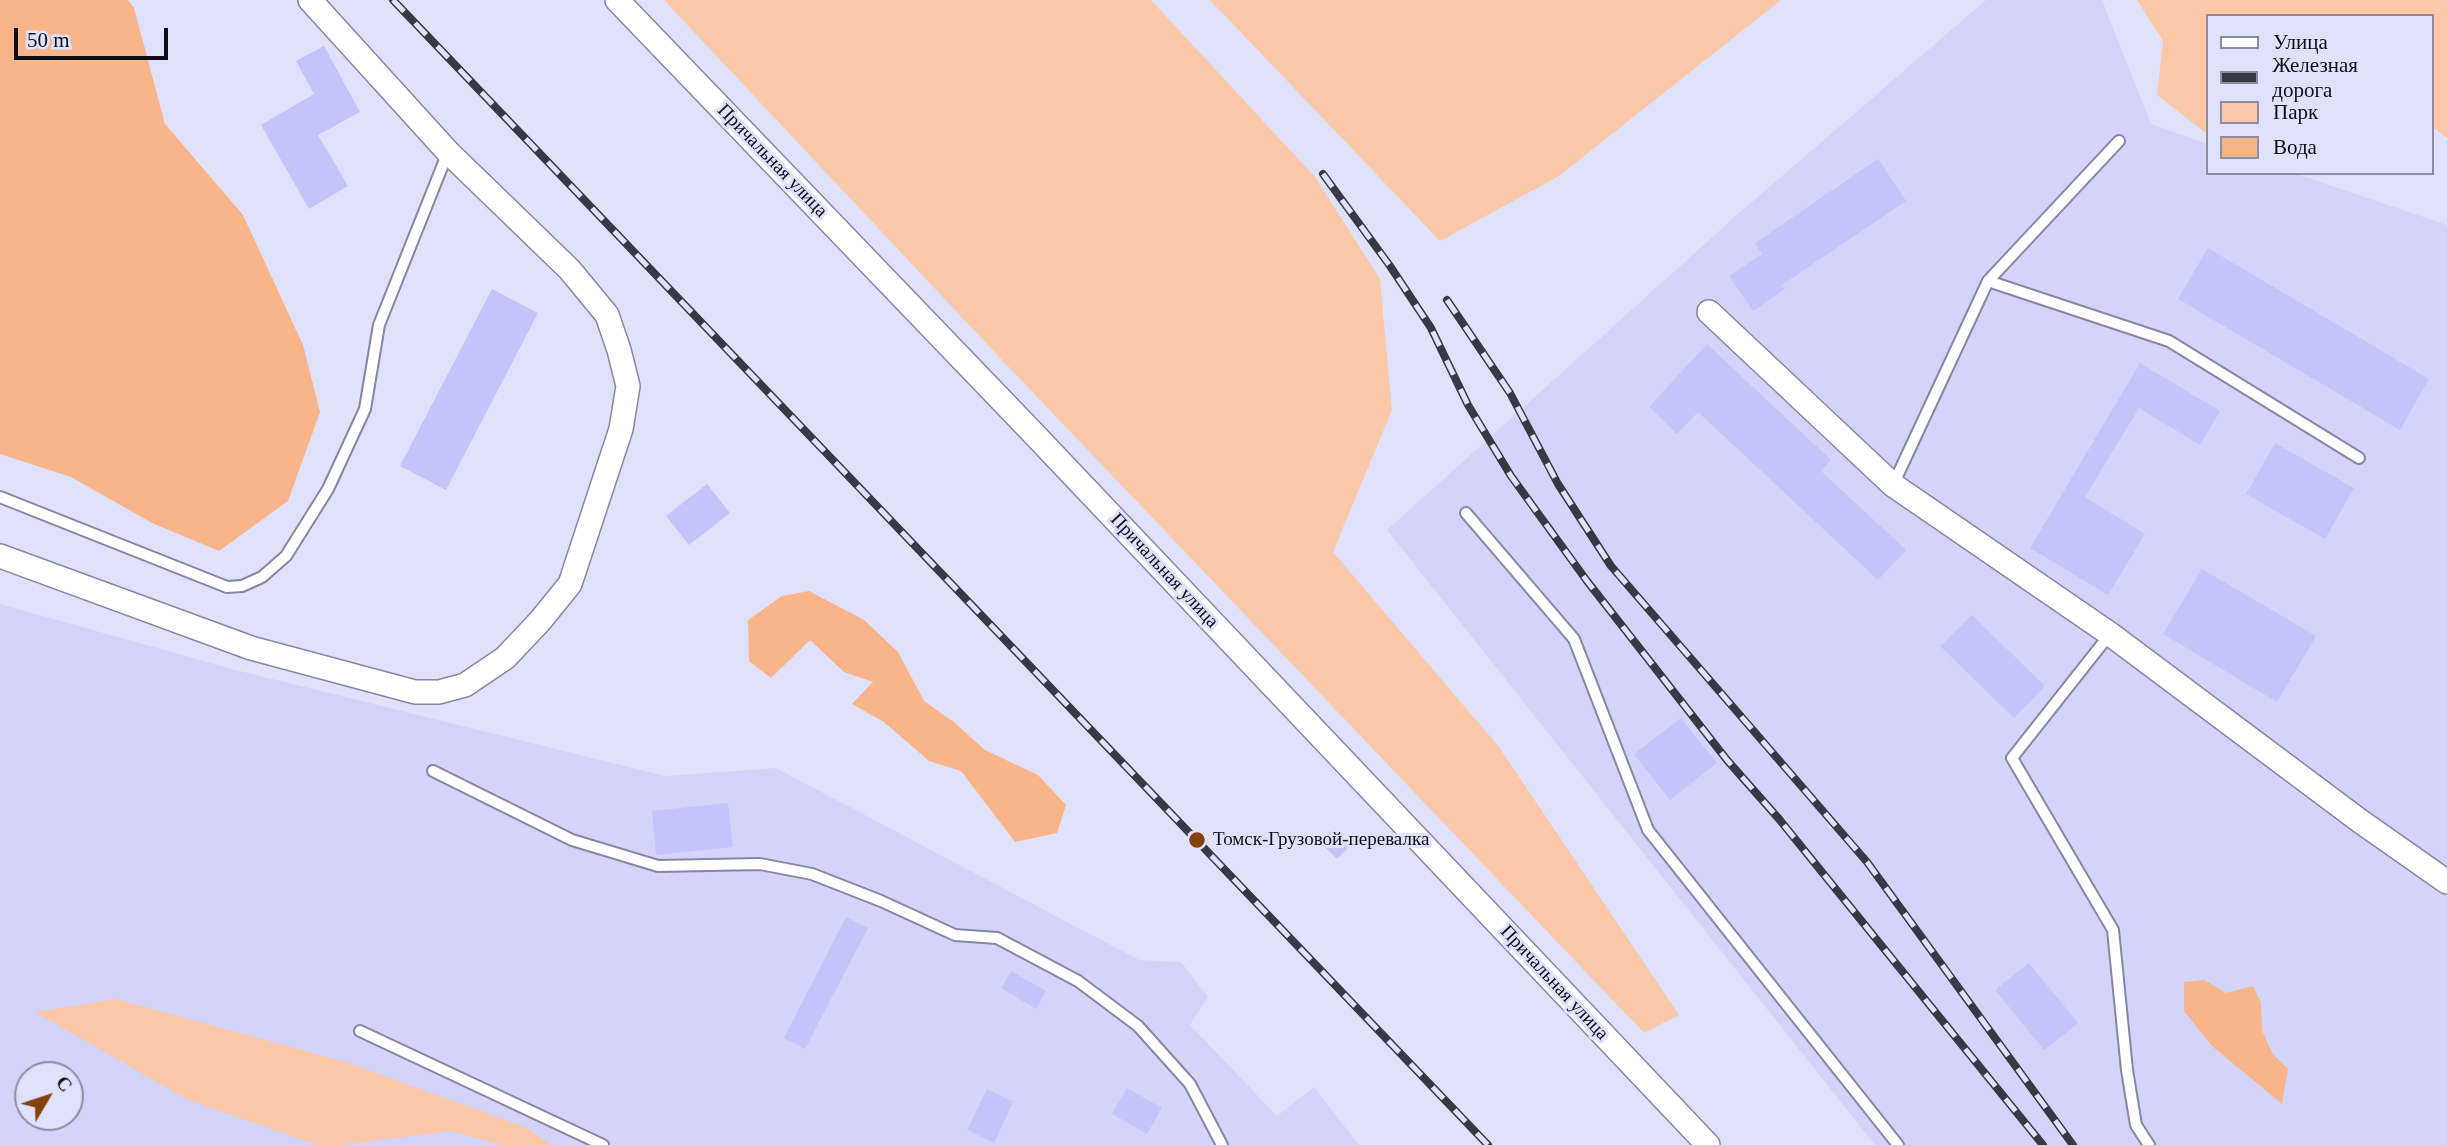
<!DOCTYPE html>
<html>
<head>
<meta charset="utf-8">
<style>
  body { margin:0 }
  #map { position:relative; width:2447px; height:1145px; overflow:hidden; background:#e0e2fb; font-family:"Times New Roman",serif }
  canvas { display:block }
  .legend { position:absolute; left:2206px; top:14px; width:228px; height:161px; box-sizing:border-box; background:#e0e2fb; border:2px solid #8c8da0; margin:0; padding:9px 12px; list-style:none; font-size:21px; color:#0d0d17 }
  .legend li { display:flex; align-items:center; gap:14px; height:35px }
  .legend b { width:35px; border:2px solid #8c8da0 }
  .north { position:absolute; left:14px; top:1061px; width:70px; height:70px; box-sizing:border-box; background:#e0e2fb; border:2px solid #8c8da0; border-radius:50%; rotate:51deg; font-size:19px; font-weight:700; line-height:28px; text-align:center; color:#0d0d17 }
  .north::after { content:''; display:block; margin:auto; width:24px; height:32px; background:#83420c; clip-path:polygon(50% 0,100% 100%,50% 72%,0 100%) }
  .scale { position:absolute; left:14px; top:28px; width:154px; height:32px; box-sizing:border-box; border:4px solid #0d0d17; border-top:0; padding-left:9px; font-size:21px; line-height:24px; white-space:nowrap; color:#0d0d17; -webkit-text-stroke:5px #e0e2fb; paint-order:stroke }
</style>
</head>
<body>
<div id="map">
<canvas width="2447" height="1145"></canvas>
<ul class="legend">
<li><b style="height:9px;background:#fff"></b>Улица</li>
<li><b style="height:9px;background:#393946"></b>Железная дорога</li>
<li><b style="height:19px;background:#fbc9a9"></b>Парк</li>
<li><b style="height:19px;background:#f9b489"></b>Вода</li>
</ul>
<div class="north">С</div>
<div class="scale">50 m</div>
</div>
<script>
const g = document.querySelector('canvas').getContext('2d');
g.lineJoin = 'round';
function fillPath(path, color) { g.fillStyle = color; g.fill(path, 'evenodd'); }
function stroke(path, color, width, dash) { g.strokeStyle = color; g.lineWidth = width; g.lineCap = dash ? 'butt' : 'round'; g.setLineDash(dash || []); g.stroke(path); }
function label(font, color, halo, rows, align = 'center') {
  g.font = font + ' "Times New Roman",serif'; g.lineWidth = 6; g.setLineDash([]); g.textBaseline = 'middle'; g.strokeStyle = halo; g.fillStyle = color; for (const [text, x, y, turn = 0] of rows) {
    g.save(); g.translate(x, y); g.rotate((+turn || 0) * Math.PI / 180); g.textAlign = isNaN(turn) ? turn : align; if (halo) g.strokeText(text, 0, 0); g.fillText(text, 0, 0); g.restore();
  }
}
fillPath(new Path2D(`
  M 1986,0 L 2102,0 L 2151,124 L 2207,144 L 2207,173 L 2294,173 L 2447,225 L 2447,1145 L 1875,1145 L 1387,530 L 1738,214 Z
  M 0,604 L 232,669 L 665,776 L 776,768 L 1139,960 L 1181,962 L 1208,997 L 1190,1025 L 1277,1116 L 1314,1087 L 1359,1145 L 0,1145 ZM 28,1075 L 70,1075 L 70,1117 L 28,1117 Z`), '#d3d4fa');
fillPath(new Path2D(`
  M 664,0 L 1151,0 L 1315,177 L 1380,279 L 1392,410 L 1333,552 L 1499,747 L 1679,1015 L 1644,1033 L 1000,358 Z
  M 1210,0 L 1781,0 L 1559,176 L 1440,241 Z
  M 2137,0 L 2447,0 L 2447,138 L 2431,126 L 2431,16 L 2207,16 L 2207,134 L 2157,95 L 2163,41 Z
  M 116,999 L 349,1063 L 527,1128 L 551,1145 L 501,1145 L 451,1131 L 340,1145 L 317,1145 L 188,1100 L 35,1012 Z`), '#fbc9a9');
fillPath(new Path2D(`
  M 0,0 L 128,0 L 134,8 L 165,124 L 243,215 L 303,345 L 320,412 L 288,501 L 219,551 L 152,523 L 71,477 L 0,454 Z
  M 809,591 L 864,620 L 898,652 L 924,701 L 955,723 L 985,750 L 1038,775 L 1066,805 L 1057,833 L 1015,842 L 961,771 L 929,761 L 884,722 L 852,704 L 873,682 L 844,672 L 810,640 L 771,678 L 749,661 L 748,620 L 782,596 Z
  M 2204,980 L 2226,993 L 2253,986 L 2261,1003 L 2262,1030 L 2272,1053 L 2288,1069 L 2282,1104 L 2212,1046 L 2184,1011 L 2184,982 Z`), '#f9b489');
fillPath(new Path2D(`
  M 324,46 L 360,112 L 318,135 L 348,186 L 309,209 L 261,125 L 314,94 L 296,61 Z
  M 1878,159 L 1906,201 L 1782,285 L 1785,289 L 1753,311 L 1729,276 L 1762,254 L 1755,243 Z
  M 2208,248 L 2429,379 L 2400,430 L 2178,299 Z
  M 492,289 L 538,313 L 446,490 L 400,466 Z
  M 1707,344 L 1831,460 L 1821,471 L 1906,550 L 1878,580 L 1698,412 L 1677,434 L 1649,407 Z
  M 2140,363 L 2220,411 L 2200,445 L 2139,408 L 2085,497 L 2145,534 L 2108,595 L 2030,548 Z
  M 2275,443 L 2354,488 L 2325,539 L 2246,494 Z
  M 707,484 L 730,513 L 689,545 L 666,516 Z
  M 2202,569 L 2316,636 L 2277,702 L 2163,634 Z
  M 1972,615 L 2045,686 L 2014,718 L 1940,646 Z
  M 1681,718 L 1717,763 L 1670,800 L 1634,754 Z
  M 728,803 L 733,847 L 656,855 L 652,811 Z
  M 1334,828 L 1351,845 L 1337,859 L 1320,842 Z
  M 846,917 L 868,928 L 805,1049 L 784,1038 Z
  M 2029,963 L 2078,1023 L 2044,1050 L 1995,990 Z
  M 1011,971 L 1046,991 L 1036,1009 L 1001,988 Z
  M 1127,1088 L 1162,1108 L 1147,1134 L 1112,1114 Z
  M 987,1089 L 1013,1102 L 994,1143 L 967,1130 Z`), '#c3c4fa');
const service = new Path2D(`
  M 1988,281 L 2169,341 L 2359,458
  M 1893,485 L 1988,281 L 2119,141
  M 0,497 L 227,587 L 242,586 L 262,577 L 286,556 L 328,489 L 365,409 L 379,325 L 448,152
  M 1466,513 L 1574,639 L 1648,830 L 1898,1145
  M 2110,634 L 2012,758 L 2113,930 L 2127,1070 L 2136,1125 L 2149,1145
  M 433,771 L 572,840 L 658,866 L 760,864 L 812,874 L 881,901 L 955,935 L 997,938 L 1078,981 L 1138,1026 L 1190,1084 L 1222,1145
  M 360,1031 L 603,1145`);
const minor = new Path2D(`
  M 617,0 L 1034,434 L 1708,1145
  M 1709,312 L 1893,485 L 2110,634 L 2360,821 L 2447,882
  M 0,556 L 251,648 L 415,692 L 439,692 L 465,685 L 505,658 L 540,621 L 570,584 L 621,429 L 628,386 L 619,350 L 607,315 L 570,270 L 448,152 L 310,0`);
stroke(service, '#8687a3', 14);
stroke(minor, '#8687a3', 26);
stroke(service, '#fff', 10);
stroke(minor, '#fff', 23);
const rail = new Path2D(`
  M 393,0 L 1488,1145
  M 1323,174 L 1390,266 L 1431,328 L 1468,405 L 1511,476 L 1587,581 L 1727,760 L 1779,819 L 2043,1145
  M 1447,300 L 1510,393 L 1558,484 L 1611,566 L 1867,862 L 2073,1145`);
stroke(rail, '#393946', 8);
stroke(rail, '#e0e2fb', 5, [16]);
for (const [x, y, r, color] of [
  [1197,840,9,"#83420c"]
]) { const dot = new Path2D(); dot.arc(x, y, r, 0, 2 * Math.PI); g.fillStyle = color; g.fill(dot); stroke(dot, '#e0e2fb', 2.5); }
label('19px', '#0d0d17', '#e0e2fb', [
  ["Причальная улица",772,161,46],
  ["Причальная улица",1164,571,47],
  ["Причальная улица",1554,983,47]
]);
label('19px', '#0d0d17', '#e0e2fb', [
  ["Томск-Грузовой-перевалка",1213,840]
], 'left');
</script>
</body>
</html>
